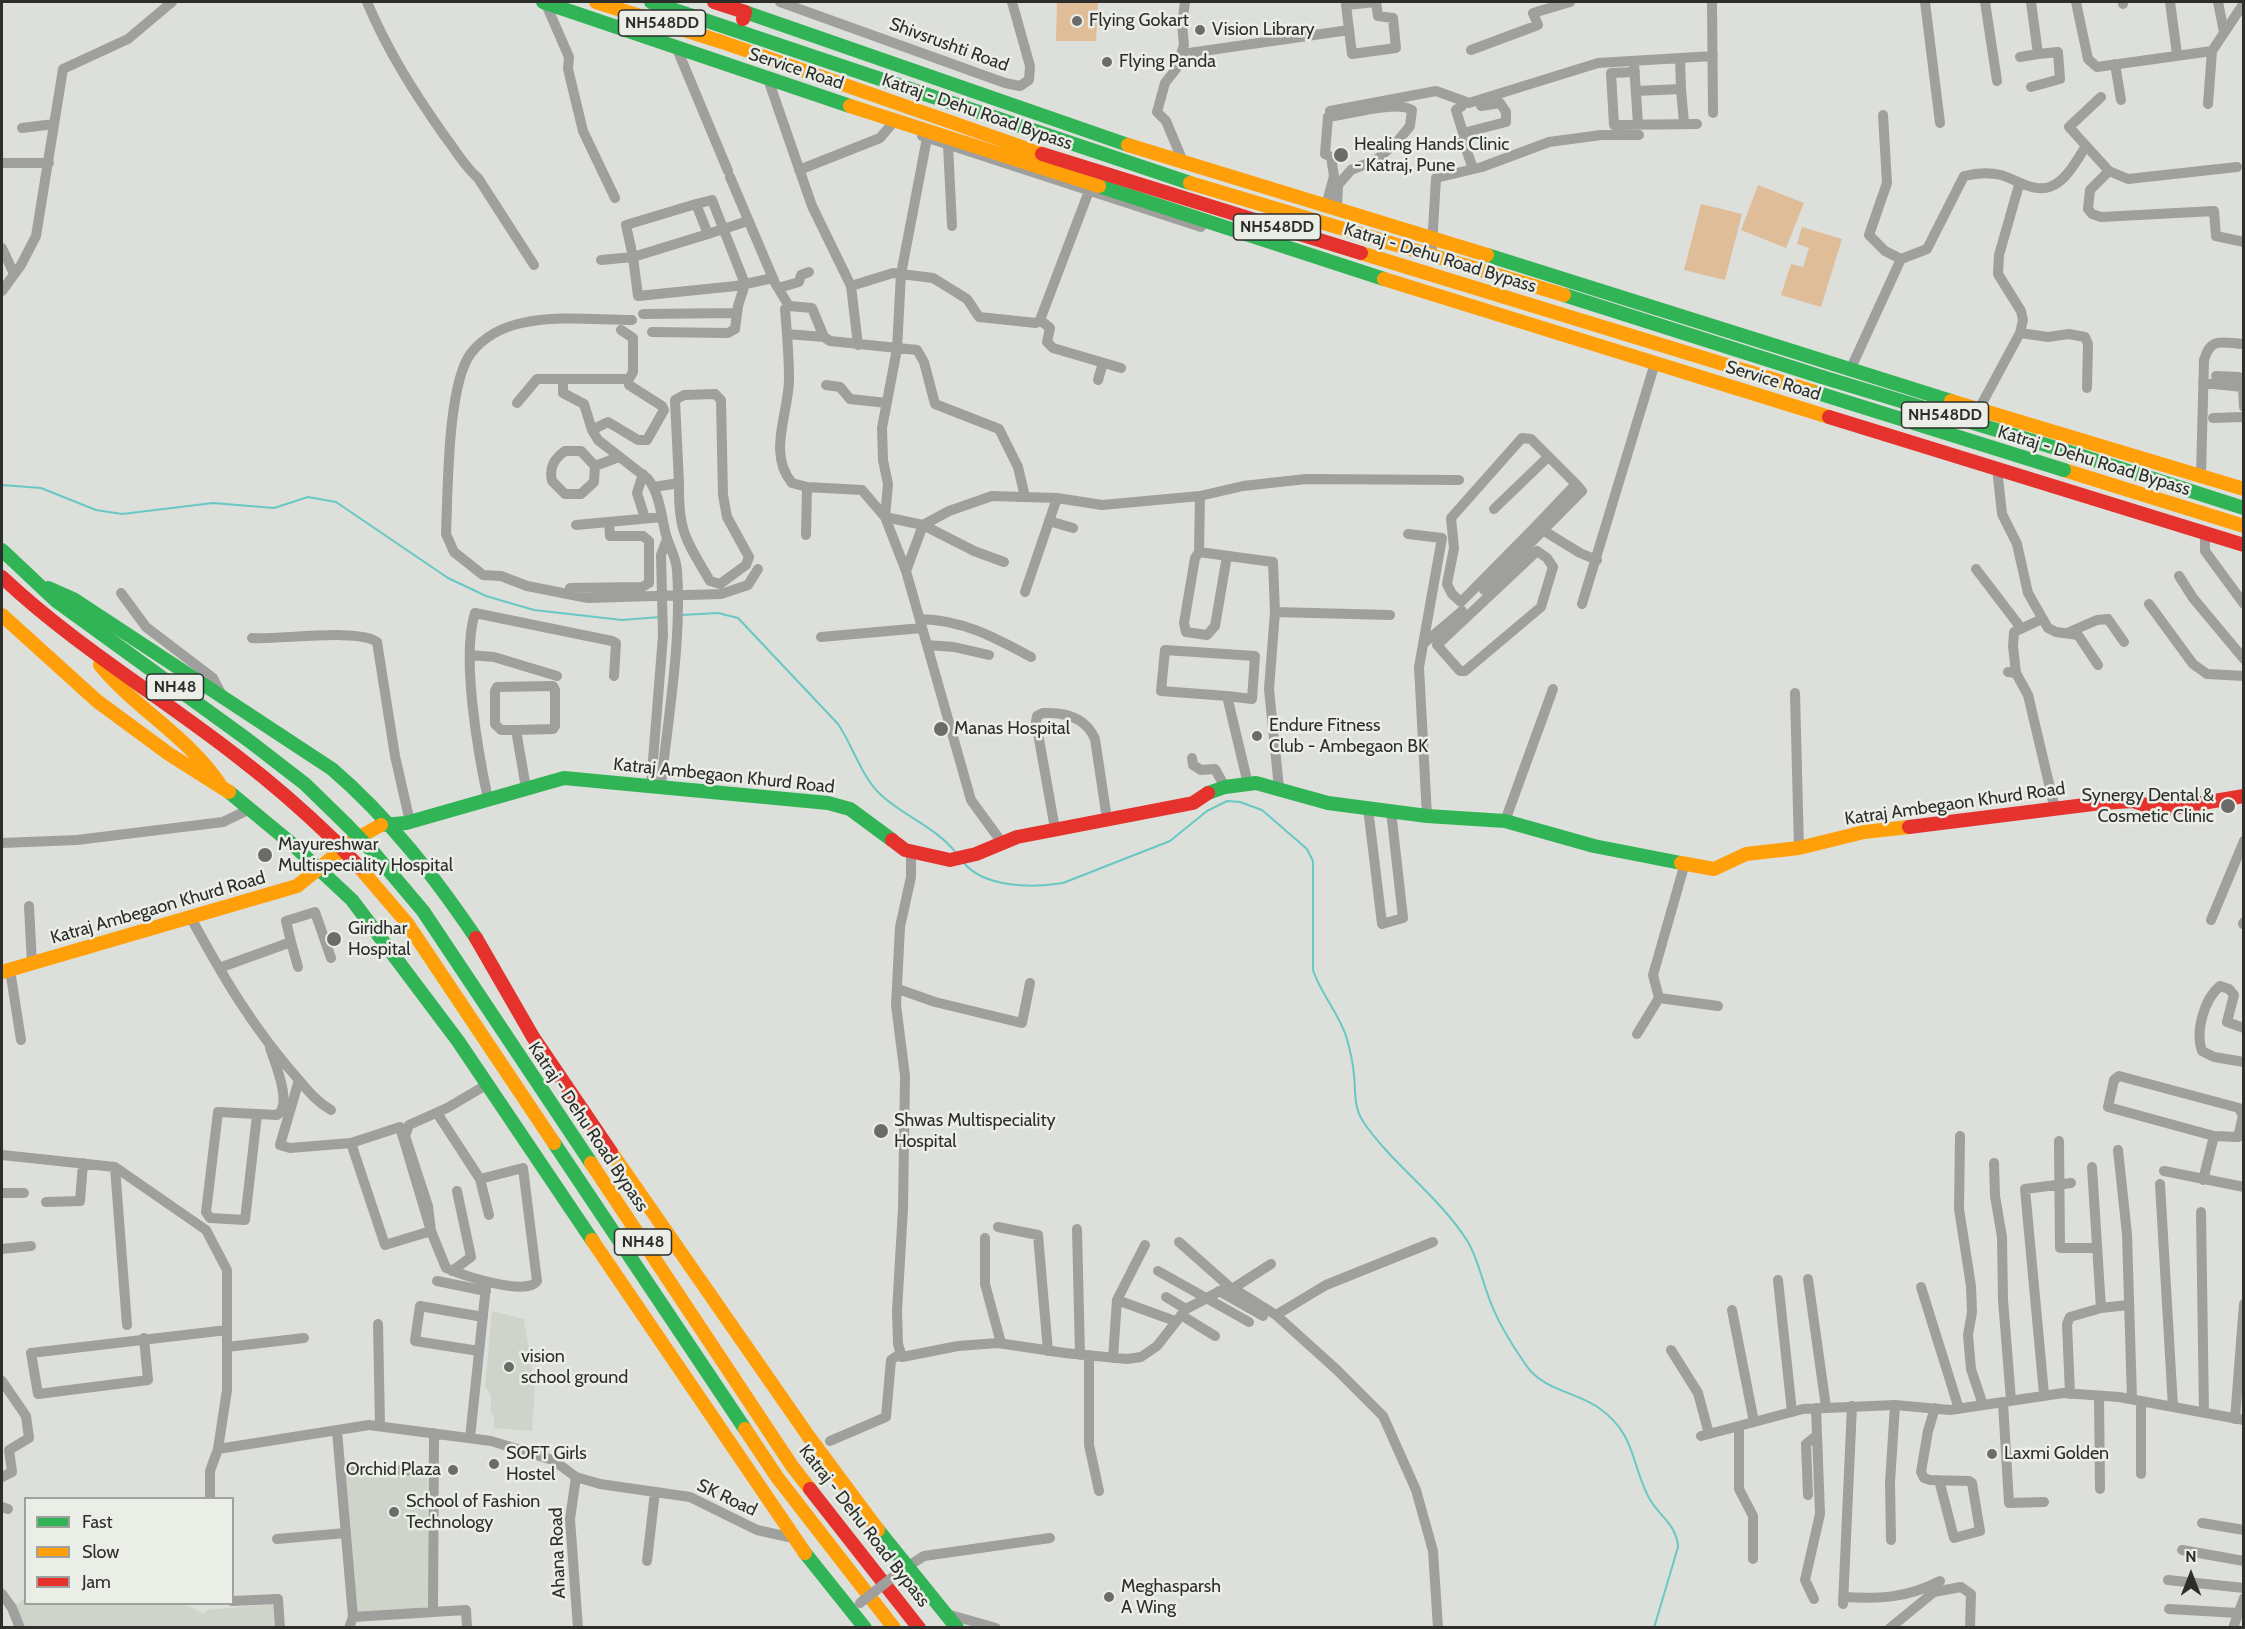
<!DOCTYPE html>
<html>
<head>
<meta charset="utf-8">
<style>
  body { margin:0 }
  #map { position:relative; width:2245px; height:1629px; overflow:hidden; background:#dddfda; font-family:Cabin,sans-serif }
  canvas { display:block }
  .frame { position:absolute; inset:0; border:3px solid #2d2e2c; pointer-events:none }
  .legend { position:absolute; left:24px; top:1497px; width:210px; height:108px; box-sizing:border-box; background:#eaeee6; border:2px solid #9ea19c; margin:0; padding:8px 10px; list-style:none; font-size:18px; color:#2d2e2c }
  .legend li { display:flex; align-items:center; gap:12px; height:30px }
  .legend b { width:30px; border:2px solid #9ea19c }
  .north { position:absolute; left:2161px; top:1545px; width:60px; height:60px; -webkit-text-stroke:4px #eaeee6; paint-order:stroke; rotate:0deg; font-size:16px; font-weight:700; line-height:24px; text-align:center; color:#2d2e2c }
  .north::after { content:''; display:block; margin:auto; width:21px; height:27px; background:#2d2e2c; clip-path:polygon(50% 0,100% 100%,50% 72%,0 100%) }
</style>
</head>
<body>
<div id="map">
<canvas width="2245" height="1629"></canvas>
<div class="frame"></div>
<ul class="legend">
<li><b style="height:8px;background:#30b455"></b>Fast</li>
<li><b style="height:8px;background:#ff9f0a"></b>Slow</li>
<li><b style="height:8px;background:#e5322d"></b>Jam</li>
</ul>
<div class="north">N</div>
</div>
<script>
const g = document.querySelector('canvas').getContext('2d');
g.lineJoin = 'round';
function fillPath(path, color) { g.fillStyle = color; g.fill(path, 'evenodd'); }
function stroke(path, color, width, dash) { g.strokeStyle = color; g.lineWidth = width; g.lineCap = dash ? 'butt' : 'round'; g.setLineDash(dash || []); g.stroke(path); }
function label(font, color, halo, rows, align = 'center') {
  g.font = font + ' Cabin,sans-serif'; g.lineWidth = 5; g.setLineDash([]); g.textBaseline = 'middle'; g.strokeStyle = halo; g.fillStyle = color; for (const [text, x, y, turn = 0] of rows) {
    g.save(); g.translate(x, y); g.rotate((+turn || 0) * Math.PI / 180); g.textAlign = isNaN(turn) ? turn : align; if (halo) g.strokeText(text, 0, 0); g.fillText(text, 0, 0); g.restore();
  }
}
fillPath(new Path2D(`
  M 492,1311 L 524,1319 L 535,1387 L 532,1431 L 494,1428 L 494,1416 L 491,1413 L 491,1395 L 485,1387 Z
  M 344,1467 L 427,1467 L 429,1618 L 356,1621 Z
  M 25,1599 L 26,1604 L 185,1604 L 204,1614 L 206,1610 L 274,1604 L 275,1627 L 23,1627 L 14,1606 Z`), '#cfd4ca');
fillPath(new Path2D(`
  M 1057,2 L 1098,2 L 1096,41 L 1056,41 Z
  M 1758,185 L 1804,203 L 1786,248 L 1741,230 Z
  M 1701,204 L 1742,214 L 1725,280 L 1684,270 Z
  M 1802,227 L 1842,239 L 1821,307 L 1781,295 L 1791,264 L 1803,267 L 1809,248 L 1797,244 Z`), '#dfbd99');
stroke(new Path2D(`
  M 2,485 L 41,488 L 96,510 L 122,514 L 213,503 L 274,508 L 308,497 L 336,502 L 448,578 L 486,596 L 534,610 L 622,620 L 660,617
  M 681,615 L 718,613 L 738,618 L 838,724 C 853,746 861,776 881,795 C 905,817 936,827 957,854
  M 964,863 C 985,888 1033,888 1063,883 L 1170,841 L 1207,811 L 1227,801 L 1240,802 L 1262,810 L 1307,849 L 1313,861 L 1313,970 C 1321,995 1340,1014 1347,1039 C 1350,1050 1353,1063 1354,1075 C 1356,1092 1353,1107 1364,1123 C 1394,1166 1440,1197 1468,1242 C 1478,1259 1482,1280 1489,1298 C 1497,1321 1512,1345 1526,1365 C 1542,1390 1577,1392 1599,1408 C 1636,1434 1631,1464 1649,1498 C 1659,1516 1677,1525 1678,1547 L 1654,1628`), '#68c8c4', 2);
stroke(new Path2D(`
  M 367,2 C 388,52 415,94 446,138 C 457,152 464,166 478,178 L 534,265
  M 545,2 L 569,57 L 568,69 L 583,131 L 615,198
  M 780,2 L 1005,83 L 1020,86 L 1029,80 L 1030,66 L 1012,2
  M 1376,2 L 1378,16 L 1393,18 L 1396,48 L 1352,54 L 1346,5 Z
  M 1712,2 L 1713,113
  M 1925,2 L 1940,123
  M 1985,2 L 1997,81
  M 2031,2 L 2038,54 L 2058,52 L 2060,79 L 2031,87
  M 2076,2 L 2088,59 L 2097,67 L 2212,51 L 2244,3
  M 2123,2 L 2123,4
  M 2170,2 L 2177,54
  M 2218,2 L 2224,32
  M 677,49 L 728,171
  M 1471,50 L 1538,25 L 1533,13 L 1570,2
  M 1182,54 L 1349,30
  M 2020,57 L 2038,54
  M 1680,58 L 1681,89
  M 1634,64 L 1638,124
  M 2115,64 L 2121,100
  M 1635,72 L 1611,73 L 1614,125 L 1697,124
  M 768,79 L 812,206 L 851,286 L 858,345
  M 1636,91 L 1681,89 L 1684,123
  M 2101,97 L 2069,127 L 2109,171 L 2128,179 L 2237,167
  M 1463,102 L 1462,106 L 1456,110 L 1463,133 L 1506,122 L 1506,112 L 1500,103 L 1481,106
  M 2208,104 L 2212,51
  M 1330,111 L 1436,91 L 1469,103 L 1598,63 L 1713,56
  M 1883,115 L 1887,183 L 1869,235 L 1885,251 L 1901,259 L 1927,249 L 1964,176 C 1976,173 1989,172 2001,175 C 2018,180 2036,195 2054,185 C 2068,178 2078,158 2086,146
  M 22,128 L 54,124
  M 922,136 L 1201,227
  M 927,138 L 901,274 L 897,349 L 882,428 L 883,460 L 888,484 L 885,517 L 906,571 L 971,800 L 1003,844
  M 1463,140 L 1473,169
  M 948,145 L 952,226
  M 2,163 L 49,163
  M 1184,164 L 1166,121 L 1157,112 L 1165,83 L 1176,69 L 1184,45 L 1182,24 L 1185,2
  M 799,170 L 880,138 L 891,125
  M 2109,171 L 2090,190 L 2088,209 L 2092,214 L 2101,217 L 2214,211 L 2216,236 L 2244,242
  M 730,177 L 775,283 L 789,306 L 812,308 L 824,337 L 830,341 L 917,350 L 924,362 L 935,404 L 999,429 L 1018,467 L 1025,497
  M 1326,206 L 1334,176 L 1331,157 L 1325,154 L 1328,117 C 1346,115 1398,100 1412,110 L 1410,126 L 1397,142 L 1376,160 L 1351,170 L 1338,185 L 1337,209
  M 708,234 L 633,257 L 626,225 L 696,204 L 708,234 L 748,221
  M 1432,247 L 1436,178 L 1482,167 L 1549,142 L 1601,135 L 1639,135
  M 2,248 L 14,274
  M 601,260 L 633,257 L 638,296 L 736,286 L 773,278
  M 851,286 L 893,273 L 933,278 L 967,299 L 979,317 L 1036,323 L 1040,320 L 1089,191
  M 778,288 L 799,282 L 801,275 L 809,272
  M 2,291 L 21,265 L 36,236 L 63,69 L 128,39 L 172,2
  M 785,309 C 787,332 789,356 789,379 C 789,413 767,453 792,483 L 807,487 L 862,490 L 885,517 L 923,525 L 974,551 L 1004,562
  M 643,314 L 737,313
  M 632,320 C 597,320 557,315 522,323 C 503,327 484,337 471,353 C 447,385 448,492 446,534 L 454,552 L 483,575 L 501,576 L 527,586 L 588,598 L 721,594 L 748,585 L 758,569
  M 1040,320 L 1050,328 L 1047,342 L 1053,348 L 1121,368
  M 652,332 L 728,333 L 735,329 L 738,306 L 745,284 L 712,200 L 696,204
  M 2020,333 L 2048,337 L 2069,334 L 2085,337 L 2088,344 L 2087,388
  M 787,334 L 824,337
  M 1851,368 L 1901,259
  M 2216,376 L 2239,377 L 2243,381 L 2243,387
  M 563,379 L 563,393 L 584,404 L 592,430 L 598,440 L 648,479 C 659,493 661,513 665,531 C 668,545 676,556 677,570 C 682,641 668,716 661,786
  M 1098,380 L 1103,363
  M 2203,383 L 2243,387 L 2244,407
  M 826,385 L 840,387 L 850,399 L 887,403
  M 517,403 L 537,379 L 629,379 L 633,372 L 633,338 L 621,330
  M 1979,409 L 2020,333 L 2023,320 L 2021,311 L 1998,274 L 1999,255 L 2019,185
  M 2213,418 L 2244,417
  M 592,430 L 608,422 L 638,440 L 647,440 L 664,410 L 662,406 L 629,385
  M 595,466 L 594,482 L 581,494 L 565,494 L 552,481 C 549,467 554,459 565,451 L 581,451 L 595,466 L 619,457
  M 1997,468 L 2002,514 L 2017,544 L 2028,593 L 2048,628 L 2056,632 L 2078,635 L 2098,665
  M 643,474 L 637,493 L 645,518
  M 2201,475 L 2204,360 C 2211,336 2222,343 2244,344
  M 654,487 L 679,483 C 678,532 686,540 710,581 L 720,584 L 746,565 L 749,557 L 727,517 L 723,495 L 721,400 L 715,394 L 684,395 L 675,400 L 679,483
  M 1494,509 L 1548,457
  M 1049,521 L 1073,528
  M 576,525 L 662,517
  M 1536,526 L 1461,602 L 1452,594 L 1447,584 L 1454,548 L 1451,518 L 1522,438 L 1531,439 L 1576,484 L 1536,526 L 1580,553 L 1597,560
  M 2205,533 L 2205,551 L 2244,604
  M 1408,534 L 1442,538 L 1419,667 L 1427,816
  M 806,535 L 807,487
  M 1537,551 L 1547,558 L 1553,567 L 1541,607 L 1465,671 L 1460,671 L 1437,645 Z
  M 1199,552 L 1200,496
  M 1227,556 L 1215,626 L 1207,635 L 1186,632 L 1184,623 L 1195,558 L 1199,552 L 1273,562 L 1275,612
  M 1976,569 L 2021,628
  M 906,571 L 923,525 L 949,511 L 992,496 L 1057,498 L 1102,505 L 1200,496 L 1243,486 L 1306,479 L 1459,480
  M 2179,576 L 2193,598 L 2244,659
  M 570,588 L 642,587 L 649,583 L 649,541 L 643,536 L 610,536 L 609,522
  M 1484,590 L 1582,491 L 1576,484
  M 1025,592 L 1057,498
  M 121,593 L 146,627 L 213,678 L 223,697
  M 1582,604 L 1655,363
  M 2149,604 L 2193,664 L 2207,674 L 2244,676
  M 920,619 C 963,620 994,637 1031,657
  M 2067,633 L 2097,620 L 2108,619 L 2124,642
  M 821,637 L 922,628
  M 252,638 C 278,640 359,628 377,642 L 395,756 L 410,822
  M 1423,644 L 1462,611
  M 927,645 L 954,647 L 989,655
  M 470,655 L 494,657 L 557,676
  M 2008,672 L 2016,673 L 2028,695 L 2055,809
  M 2016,673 L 2013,646 L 2014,632 L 2042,619
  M 1795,693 L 1799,848
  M 1227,696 L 1252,699 L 1255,656 L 1165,650 L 1161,691 L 1227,696 L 1248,784
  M 516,730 L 553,729 L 555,726 L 555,690 L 553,686 L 497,687 L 495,691 L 495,724 L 501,730 L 516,730 L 526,788
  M 1192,758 L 1193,765 L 1201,770 L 1215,769 L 1225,787
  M 651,785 L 663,636 L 661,555 L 667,539
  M 1279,788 L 1269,689 L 1275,612 L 1390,615
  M 488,799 C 478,753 461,656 475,613 L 612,641 L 616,643 L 614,676
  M 1368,808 L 1382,924 L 1403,918 L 1391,811
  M 1505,821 L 1553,689
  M 1055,829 L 1036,722 L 1037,716 L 1043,713 C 1065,712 1086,717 1095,739 L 1107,819
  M 2,843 L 77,840 L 223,822 L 250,809
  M 911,852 L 911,877 L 900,927 L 896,1005 L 905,1076 L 903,1209 L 897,1311 L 898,1344 L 902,1357 L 958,1346 L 998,1343 L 1065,1353 L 1127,1359 L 1141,1357 L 1157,1346 L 1186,1309 L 1222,1290 L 1232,1289 L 1239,1292 L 1276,1315 L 1337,1370 L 1383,1416 L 1416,1490 L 1433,1551 L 1438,1628
  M 29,906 L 32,964
  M 191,918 C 223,977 253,1028 298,1079 C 308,1091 317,1102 331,1110
  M 2211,920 L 2244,841
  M 2243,924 L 2244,922
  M 291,942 L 286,921 L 315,912 L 331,958
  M 219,968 L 291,942 L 298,967
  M 10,970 L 21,1040
  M 898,989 L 935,1002 L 1022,1023 L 1030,983
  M 1659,998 L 1653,975 L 1685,863
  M 1659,998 L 1718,1006
  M 2244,1028 L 2227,1022 L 2234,995 L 2229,989 L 2220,986 C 2204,999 2195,1032 2202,1051 L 2214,1057 L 2244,1062
  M 1637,1034 L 1659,998
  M 2119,1076 L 2239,1108 L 2243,1116 L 2238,1137 L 2214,1136 L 2108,1107 L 2114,1080 Z
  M 299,1080 L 280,1145 L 290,1148 L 351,1143
  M 488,1084 L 447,1108 L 409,1125 L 405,1136 L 428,1206 L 431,1231 L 446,1268 C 462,1275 527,1297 537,1281 L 523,1168 L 480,1179 L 489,1215
  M 437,1113 L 480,1179
  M 257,1115 L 245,1220 L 210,1218 L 206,1212 L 218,1112 L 277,1115 C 293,1105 275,1063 270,1048
  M 400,1127 L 431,1231 L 385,1245 L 351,1143 Z
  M 1960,1136 L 1959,1209 L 1971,1286 L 1972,1312 L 1968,1335 L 1971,1369 L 1983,1405
  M 2059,1141 L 2060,1248 L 2096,1248
  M 2118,1150 L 2127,1234 L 2132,1399
  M 2,1155 L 115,1167 L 206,1230 L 227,1270 L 227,1390 L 218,1449 L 210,1471 L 210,1498
  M 1994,1163 L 1995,1196 L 2002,1237 L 2003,1300 L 2011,1400
  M 115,1167 L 127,1325
  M 2092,1167 L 2101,1308 L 2128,1305
  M 2164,1171 L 2244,1187
  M 2203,1180 L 2214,1136
  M 2160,1184 L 2173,1407
  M 2,1193 L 24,1193
  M 46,1202 L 80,1201 L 83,1163
  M 2201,1212 L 2204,1413
  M 998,1227 L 1038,1235 L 1048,1351
  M 1077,1229 L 1080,1355
  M 985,1238 L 985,1284 L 1001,1343
  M 1179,1242 L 1232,1289 L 1271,1264
  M 2,1249 L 31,1246
  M 452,1271 L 471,1257 L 457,1191
  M 1158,1271 L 1249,1322
  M 1808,1279 L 1826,1407
  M 1778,1280 L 1792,1412
  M 437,1281 L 486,1291
  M 1921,1287 L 1959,1409
  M 1219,1291 L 1263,1316
  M 1166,1297 L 1186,1309
  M 1117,1300 L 1175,1321
  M 1732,1310 L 1754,1422
  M 1181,1315 L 1215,1336
  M 1276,1315 L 1326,1285 L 1433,1242
  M 378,1324 L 380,1426
  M 144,1338 L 148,1380 L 38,1394 L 31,1353 L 227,1330
  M 227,1347 L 304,1338
  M 1671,1350 L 1698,1393 L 1709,1434
  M 479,1351 L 415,1341 L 420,1306 L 483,1317
  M 1089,1355 L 1089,1445 L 1099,1491
  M 1113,1358 L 1117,1300 L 1145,1245
  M 2,1381 L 26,1416 L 29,1438 L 9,1450 L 12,1472 L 2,1477
  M 2044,1394 L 2025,1189 L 2071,1183
  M 2070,1394 L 2067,1324 L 2070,1317 L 2101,1308
  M 2099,1396 L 2100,1489
  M 2003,1403 L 2009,1503 L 2044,1502
  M 1935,1408 L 1928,1431 L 1921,1472 L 1924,1478 L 1930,1480 L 1969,1481 L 1972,1483 L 1980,1531 L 1954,1538 L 1939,1480
  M 2235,1419 L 2244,1304
  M 1739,1426 L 1739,1489 L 1753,1516 L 1753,1559
  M 337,1431 L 353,1617 L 349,1628
  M 434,1433 L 433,1612 L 466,1610 L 467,1628
  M 1701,1436 L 1803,1409 L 1895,1405 L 1950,1410 L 2063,1393 L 2119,1397 L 2244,1420
  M 470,1438 L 486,1286
  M 830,1441 L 886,1417 L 891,1360 L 901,1353
  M 218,1449 L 369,1425 L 491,1441 L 553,1460 L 576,1477 L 600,1484 L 690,1497 L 757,1530 L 793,1538
  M 341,1469 L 434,1471
  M 2141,1474 L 2141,1401
  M 576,1477 L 570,1519 L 578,1628
  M 1808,1495 L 1806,1444 L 1817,1435
  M 2,1507 L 8,1509
  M 2202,1523 L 2244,1530
  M 277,1539 L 346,1533
  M 1891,1540 L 1890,1483 L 1895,1405
  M 2182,1550 L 2244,1561
  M 647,1561 L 655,1492
  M 902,1570 L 924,1556 L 1050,1538
  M 2168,1580 L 2244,1588
  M 2,1594 L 12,1608 L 20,1628
  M 1844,1597 C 1880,1599 1907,1598 1940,1581
  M 1814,1599 L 1805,1580 L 1820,1514 L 1816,1408
  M 232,1601 L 278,1599 L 280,1628
  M 1843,1604 L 1852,1406
  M 2169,1609 L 2238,1613
  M 947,1614 L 996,1628
  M 353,1617 L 433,1612
  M 1890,1628 L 1934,1592 L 1961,1587 L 1971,1594 L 1970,1628
  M 2233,1628 L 2244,1598`), '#9fa09e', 10);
stroke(new Path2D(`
  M 543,2 L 850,106
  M 651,2 L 1190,183
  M 745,12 L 1128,145
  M 1099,186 L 1384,279
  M 1487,255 L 1951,401
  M 1564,295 L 1822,377
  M 2069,452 L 2244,508
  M 2,550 L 55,600 L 248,740 L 305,784 L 347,825
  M 48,588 L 75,600 L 332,769 C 389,818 434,876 476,938
  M 229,792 L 292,844 L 352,900 L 458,1041 L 592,1240
  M 1208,793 L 1225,787 L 1256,783 L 1328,803 L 1427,816 L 1505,821 L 1594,846 L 1681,863
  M 381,825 L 406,823 L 564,778 L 828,803 L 850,809 L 892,840
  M 374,853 L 423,911 L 591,1163
  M 554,1143 L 745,1429
  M 878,1530 L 957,1628
  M 805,1553 L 865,1628`), '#30b455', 14);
stroke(new Path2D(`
  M 596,2 L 722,42 L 1042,154
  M 850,106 L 1099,186
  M 1128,145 L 1487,255
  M 1190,183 L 1564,295
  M 1361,253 L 1818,393
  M 1384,279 L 1829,417
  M 1951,401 L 2244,489
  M 2064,470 L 2244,526
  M 2,615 L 97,701 L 169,754 L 229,792
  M 100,665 C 137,710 189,737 221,786
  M 1681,863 L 1714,869 L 1746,854 L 1799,848 L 1864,832 L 1909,827
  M 359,867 L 407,923 L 554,1143
  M 2,972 L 297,886 L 354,840 L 381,825
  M 611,1152 L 809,1437 L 878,1530
  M 591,1163 L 792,1466 L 810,1489
  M 592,1240 L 805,1553
  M 745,1429 L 777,1477 L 894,1628`), '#ff9f0a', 14);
stroke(new Path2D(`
  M 714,2 L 745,12 L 743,19
  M 1042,154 L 1361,253
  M 1829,417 L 2244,545
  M 2,577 C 74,645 160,696 238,757 C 272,783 304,811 335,841
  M 1909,827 L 2101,803 L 2133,801 L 2161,810 L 2244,796
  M 892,840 L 905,850 L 950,860 L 976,854 L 1017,837 L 1193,803 L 1208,793
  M 476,938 L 533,1037 L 611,1152
  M 810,1489 L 919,1628`), '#e5322d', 14);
stroke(new Path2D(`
  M 860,1603 L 898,1573`), '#9fa09e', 10);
stroke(new Path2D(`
  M 1822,377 L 2069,452
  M 1818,393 L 2064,470
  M 347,825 L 374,853`), '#30b455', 14);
stroke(new Path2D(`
  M 335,841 L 359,867`), '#e5322d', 14);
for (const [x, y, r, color] of [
  [1077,21,6,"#6b6c69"],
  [1200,30,6,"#6b6c69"],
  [1107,62,6,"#6b6c69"],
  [1341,155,8,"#6b6c69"],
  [941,729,8,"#6b6c69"],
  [1257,736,6,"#6b6c69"],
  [2228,806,8,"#6b6c69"],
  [265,855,8,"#6b6c69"],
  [334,939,8,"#6b6c69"],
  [881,1131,8,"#6b6c69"],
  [509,1367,6,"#6b6c69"],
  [1992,1454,6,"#6b6c69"],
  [494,1464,6,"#6b6c69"],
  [453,1470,6,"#6b6c69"],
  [394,1512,6,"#6b6c69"],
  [1109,1597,6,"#6b6c69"]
]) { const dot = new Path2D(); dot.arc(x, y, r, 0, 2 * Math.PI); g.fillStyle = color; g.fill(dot); stroke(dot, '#eaeee6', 2); }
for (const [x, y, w] of [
  [662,23,87],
  [1277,227,87],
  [1945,415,87],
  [175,687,57],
  [643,1242,57]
]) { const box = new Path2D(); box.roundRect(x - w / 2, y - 13, w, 26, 4.5); g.fillStyle = '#eaeee6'; g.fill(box); stroke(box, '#2d2e2c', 1.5); }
label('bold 16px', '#2d2e2c', null, [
  ["NH548DD",662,23],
  ["NH548DD",1277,227],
  ["NH548DD",1945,415],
  ["NH48",175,687],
  ["NH48",643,1242]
]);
label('18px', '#2d2e2c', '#eaeee6', [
  ["Flying Gokart",1089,21],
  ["Vision Library",1212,30],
  ["Flying Panda",1119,62],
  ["Healing Hands Clinic",1354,145],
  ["- Katraj, Pune",1354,166],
  ["Endure Fitness",1269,726],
  ["Club - Ambegaon BK",1269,747],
  ["Manas Hospital",954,729],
  ["Synergy Dental &",2214,796,"right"],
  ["Cosmetic Clinic",2214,817,"right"],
  ["Mayureshwar",278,845],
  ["Multispeciality Hospital",278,866],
  ["Giridhar",348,929],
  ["Hospital",348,950],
  ["Shwas Multispeciality",894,1121],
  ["Hospital",894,1142],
  ["vision",521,1357],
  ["school ground",521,1378],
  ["SOFT Girls",506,1454],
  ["Hostel",506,1475],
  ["Laxmi Golden",2004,1454],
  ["Orchid Plaza",441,1470,"right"],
  ["School of Fashion",406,1502],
  ["Technology",406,1523],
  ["Meghasparsh",1121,1587],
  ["A Wing",1121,1608]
], 'left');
label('18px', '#2d2e2c', '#eaeee6', [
  ["Shivsrushti Road",949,45,20],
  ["Service Road",796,69,18],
  ["Katraj - Dehu Road Bypass",977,112,19],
  ["Katraj - Dehu Road Bypass",1440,258,17],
  ["Service Road",1773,381,17],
  ["Katraj - Dehu Road Bypass",2094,461,17],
  ["Katraj Ambegaon Khurd Road",724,776,6],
  ["Katraj Ambegaon Khurd Road",1955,804,-8],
  ["Katraj Ambegaon Khurd Road",158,908,-16],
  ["Katraj - Dehu Road Bypass",588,1127,56],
  ["SK Road",727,1498,25],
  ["Katraj - Dehu Road Bypass",864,1526,52],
  ["Ahana Road",558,1553,-92]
]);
</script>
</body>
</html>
